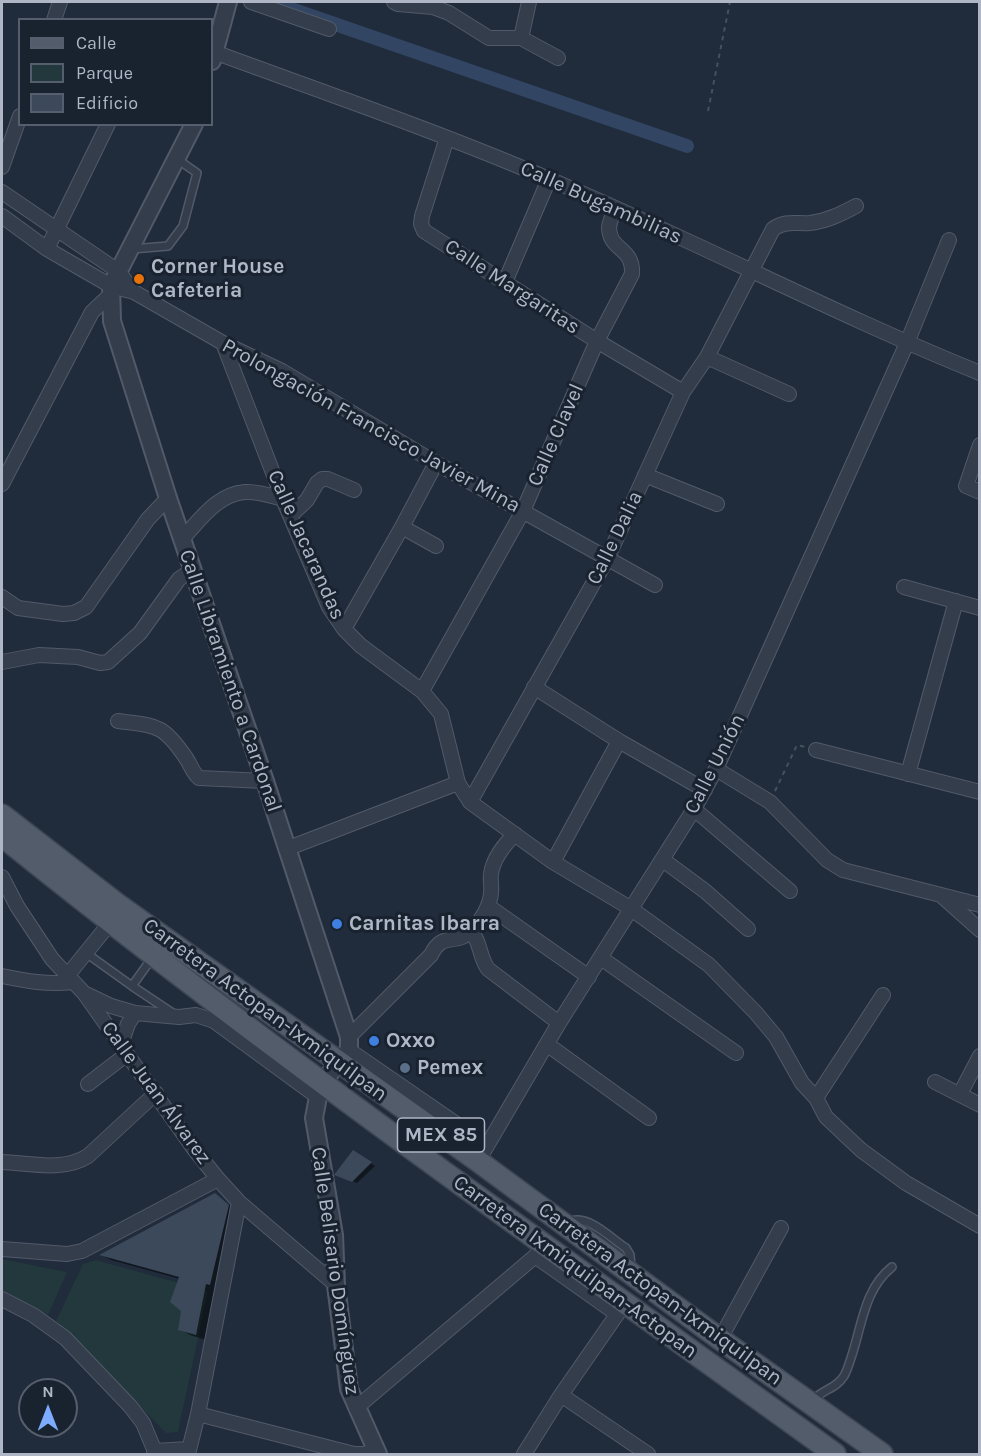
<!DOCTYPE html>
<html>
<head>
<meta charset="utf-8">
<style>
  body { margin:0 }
  #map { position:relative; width:981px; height:1456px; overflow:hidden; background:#202b3b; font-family:Karla,sans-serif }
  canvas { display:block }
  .frame { position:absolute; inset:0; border:3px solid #afb7c7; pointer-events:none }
  .legend { position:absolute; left:18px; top:18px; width:195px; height:108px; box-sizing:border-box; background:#19222f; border:2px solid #555e6c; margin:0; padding:8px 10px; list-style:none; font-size:18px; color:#afb7c7 }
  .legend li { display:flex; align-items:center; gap:12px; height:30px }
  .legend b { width:30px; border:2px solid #555e6c }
  .north { position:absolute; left:18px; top:1378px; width:60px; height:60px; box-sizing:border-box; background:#19222f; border:2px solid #555e6c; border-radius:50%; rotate:0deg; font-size:16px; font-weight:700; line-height:24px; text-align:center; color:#afb7c7 }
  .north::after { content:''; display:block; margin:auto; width:21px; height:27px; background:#7dabfe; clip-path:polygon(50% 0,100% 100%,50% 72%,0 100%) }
</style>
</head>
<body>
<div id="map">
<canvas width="981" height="1456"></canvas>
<div class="frame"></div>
<ul class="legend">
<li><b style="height:8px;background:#525c6b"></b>Calle</li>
<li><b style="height:16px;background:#22383c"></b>Parque</li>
<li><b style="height:16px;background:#3c495b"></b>Edificio</li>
</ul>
<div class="north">N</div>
</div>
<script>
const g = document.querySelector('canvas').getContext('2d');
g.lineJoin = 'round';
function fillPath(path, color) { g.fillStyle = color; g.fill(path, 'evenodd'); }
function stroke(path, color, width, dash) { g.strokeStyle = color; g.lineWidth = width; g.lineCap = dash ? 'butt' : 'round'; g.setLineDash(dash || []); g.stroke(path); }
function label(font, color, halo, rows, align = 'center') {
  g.font = font + ' Karla,sans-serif'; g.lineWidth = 6; g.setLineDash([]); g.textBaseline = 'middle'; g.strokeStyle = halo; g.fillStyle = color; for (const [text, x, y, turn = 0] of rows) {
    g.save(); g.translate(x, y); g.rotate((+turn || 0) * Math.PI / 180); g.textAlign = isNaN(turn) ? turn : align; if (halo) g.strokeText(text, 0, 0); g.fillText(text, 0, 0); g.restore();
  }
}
fillPath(new Path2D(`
  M 2,1259 L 67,1272 L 48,1315 L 2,1290 Z
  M 96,1260 L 208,1291 L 178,1432 L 166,1433 L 56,1321 L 83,1264 Z`), '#22383c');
fillPath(new Path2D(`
  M 354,1152 L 375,1166 L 357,1183 L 341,1177 Z
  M 215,1194 L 238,1212 L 206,1340 L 190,1335 L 180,1329 L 183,1310 L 180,1279 L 111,1260 L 102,1255 Z`), '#0007');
stroke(new Path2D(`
  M 271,2 L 687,146`), '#324664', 14);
fillPath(new Path2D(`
  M 353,1150 L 372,1162 L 352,1182 L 334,1175 Z
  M 215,1193 L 229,1205 L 210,1285 L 206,1284 L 196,1335 L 178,1330 L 181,1311 L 170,1302 L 179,1277 L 99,1255 Z`), '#3c495b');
const service = new Path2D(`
  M 132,249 L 168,246 L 183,226 L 197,173 L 177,159
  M 86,953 L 132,986
  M 152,958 L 132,986 L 174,1014
  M 568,1222 C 588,1213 610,1238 626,1248 L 630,1255 L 631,1268
  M 812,1401 C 823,1389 836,1389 844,1376 C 847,1371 849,1364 851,1358 C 862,1326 864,1289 892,1267`);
const minor = new Path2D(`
  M 251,2 L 329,29
  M 394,2 L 398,4 L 433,7 L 449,13 L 489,38 L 521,38 L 558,58
  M 54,20 L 60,2
  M 521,38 L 529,2
  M 214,52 C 326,93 439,132 549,179 C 694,240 834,314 980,373
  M 447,138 L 422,216 L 421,224 L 424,231 L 597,341 L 683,392
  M 2,167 L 20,116
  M 2,192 L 118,271 L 134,292
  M 2,216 L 47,249 L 111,286 L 134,292 L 223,343 L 282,371 L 436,463 L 655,585
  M 47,249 L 108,124
  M 505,282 L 549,179
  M 223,343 L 283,499 L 329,607 L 344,629 L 361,646 L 422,691 L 441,714 L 458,783 L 470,802 L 553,862 L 630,908 L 709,965 L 756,1013 L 776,1037 L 802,1083 L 816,1098 L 826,1117 L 861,1150 L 906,1183 L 980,1226
  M 707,357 L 789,394
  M 980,445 L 966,486 L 980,492
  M 645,475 L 717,504
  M 2,484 L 92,312 L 111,294
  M 290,516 L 307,500 L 317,483 L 322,479 L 328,479 L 354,490
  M 402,527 L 436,546
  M 182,539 C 200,520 217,494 245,492 C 257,491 272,496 283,499
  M 904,587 L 980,608
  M 2,597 L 18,608 L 63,614 L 74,613 L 86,607 L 148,519 L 168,498
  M 344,629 L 402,527 L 436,463
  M 2,662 L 39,655 L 78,657 L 100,663 L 108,662 L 140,633 L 179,579 L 192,570
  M 534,687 L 619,741 L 705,790
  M 422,691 L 523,511 L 597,341 L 632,274 C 634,247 609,251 609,227 C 610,221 613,214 615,208
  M 118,721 C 157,726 163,724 186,758 C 191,765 192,772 199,778 L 265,781
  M 816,750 L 980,792
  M 716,769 L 770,802 L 827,860 L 843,870 L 980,905
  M 908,774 L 956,601
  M 470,802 L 607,559 L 683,392 L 707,357 L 773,229 C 785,220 797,224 810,223 C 827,221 841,214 856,206
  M 694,809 L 790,891
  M 286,849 L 458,783
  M 663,860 L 705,891 L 748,929
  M 553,862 L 619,741
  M 2,877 L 17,906 L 52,959 L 84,993 L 194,1149 L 218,1179 L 239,1202 L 336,1285
  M 943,897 L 980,930
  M 488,906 L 589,977
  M 471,931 C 481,942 479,957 488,969 L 559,1023
  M 601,958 L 736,1053
  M 2,976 C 26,981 48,985 73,982
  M 67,976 L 110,923
  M 86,994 L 111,1006 L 135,1013 L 179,1017 L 196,1015 L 214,1021 L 318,1097
  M 349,1037 L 431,955 C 443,930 456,947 472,930 C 481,921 490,906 491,893 C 492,887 490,880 491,874 C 493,858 504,845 515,834
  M 121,1044 L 128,1024 L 135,1013
  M 548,1045 L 649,1118
  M 349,1050 L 487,1145
  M 935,1082 L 980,1105
  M 88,1084 L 127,1054
  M 960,1094 L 980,1056
  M 816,1098 L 883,995
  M 478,1161 L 559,1023 L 694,809 L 716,769 L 907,343 L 949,240
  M 2,1162 C 29,1163 63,1172 88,1156 L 156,1093
  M 2,1249 L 67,1254 L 82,1251 L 218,1179
  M 535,1256 L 617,1314
  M 2,1299 L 33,1315 L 65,1338 L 130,1406 L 143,1423 L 156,1454
  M 720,1339 L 781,1228
  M 561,1395 L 648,1454
  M 356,1408 L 546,1247
  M 198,1414 L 354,1454 L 364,1454 L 375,1450
  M 154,1451 L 189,1449
  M 188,1454 L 198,1414 L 239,1202
  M 524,1454 L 561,1395 L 625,1303`);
const tertiary = new Path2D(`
  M 212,61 L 228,2
  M 194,124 L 111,286 L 112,321 L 168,498 L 265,781 L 349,1037 L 349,1050 L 338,1062 L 323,1083 L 318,1097 L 314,1118 L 334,1235 L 336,1285 L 349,1389 L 378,1454`);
const primary = new Path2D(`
  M 2,815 L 117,904 L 478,1161 L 720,1339 L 882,1454
  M 2,836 C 271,1053 555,1252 835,1454`);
stroke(service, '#525a69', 10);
stroke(minor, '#525a69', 16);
stroke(tertiary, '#525a69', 20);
stroke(primary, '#3d4654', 24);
stroke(new Path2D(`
  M 708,111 L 730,2
  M 775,791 L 797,745 L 805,747`), '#405559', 2, [4.5, 4.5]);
stroke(service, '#343d4b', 7);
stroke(minor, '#343d4b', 14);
stroke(tertiary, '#343d4b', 16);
stroke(primary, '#525c6b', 21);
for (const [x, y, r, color] of [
  [139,279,6,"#e8710a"],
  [337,924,6,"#3f7fe0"],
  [374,1041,6,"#3f7fe0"],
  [405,1068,6,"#5c6f8a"]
]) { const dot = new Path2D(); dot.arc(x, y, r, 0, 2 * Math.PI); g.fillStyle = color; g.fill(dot); stroke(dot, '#19222f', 2); }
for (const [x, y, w] of [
  [441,1135,87]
]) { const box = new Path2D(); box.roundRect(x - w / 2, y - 17, w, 34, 4.5); g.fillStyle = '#19222f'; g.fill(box); stroke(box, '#afb7c7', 1.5); }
label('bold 20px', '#afb7c7', null, [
  ["MEX 85",441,1135]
]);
label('21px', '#afb7c7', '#19222f', [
  ["Calle Bugambilias",601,203,24],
  ["Calle Margaritas",512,287,33],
  ["Prolongación Francisco Javier Mina",371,426,29],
  ["Calle Clavel",556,435,-66],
  ["Calle Dalia",615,538,-64],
  ["Calle Jacarandas",306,545,66],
  ["Calle Libramiento a Cardonal",230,681,71],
  ["Calle Unión",715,764,-63],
  ["Carretera Actopan-Ixmiquilpan",265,1010,36],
  ["Calle Juan Álvarez",156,1093,54],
  ["Carretera Ixmiquilpan-Actopan",575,1267,36],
  ["Calle Belisario Domínguez",335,1271,82],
  ["Carretera Actopan-Ixmiquilpan",660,1294,36]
]);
label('bold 21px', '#afb7c7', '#19222f', [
  ["Corner House",151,267],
  ["Cafeteria",151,291],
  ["Carnitas Ibarra",349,924],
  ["Oxxo",386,1041],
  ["Pemex",417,1068]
], 'left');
</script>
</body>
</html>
